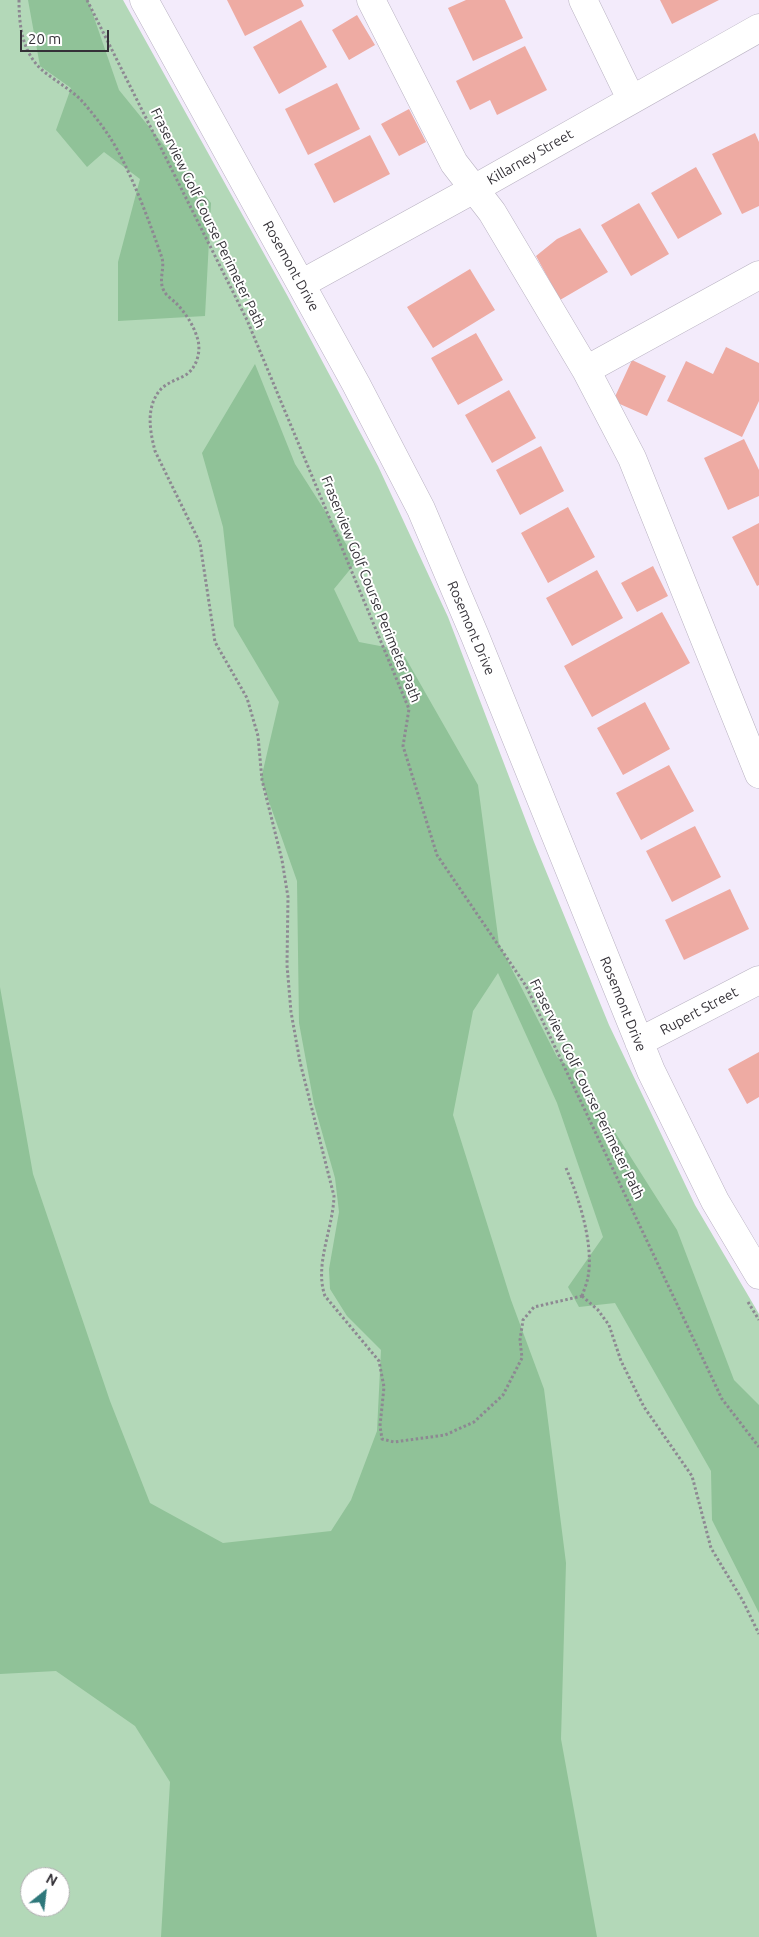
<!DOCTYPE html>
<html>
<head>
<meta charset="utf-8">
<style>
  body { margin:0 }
  #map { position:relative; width:759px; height:1937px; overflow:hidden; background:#f3ebfb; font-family:Ubuntu,sans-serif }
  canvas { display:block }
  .north { position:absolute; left:20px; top:1867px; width:50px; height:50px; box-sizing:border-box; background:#fff; border:1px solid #aeadaf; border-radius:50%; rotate:29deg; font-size:14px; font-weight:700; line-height:20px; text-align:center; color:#343137 }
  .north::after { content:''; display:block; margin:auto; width:18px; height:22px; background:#2f787b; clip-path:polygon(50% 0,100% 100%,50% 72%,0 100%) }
  .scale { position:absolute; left:20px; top:30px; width:89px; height:22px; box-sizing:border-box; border:2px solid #343137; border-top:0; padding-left:6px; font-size:15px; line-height:18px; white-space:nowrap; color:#343137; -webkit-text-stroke:4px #fff; paint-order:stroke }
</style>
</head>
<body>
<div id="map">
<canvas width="759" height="1937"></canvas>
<div class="north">N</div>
<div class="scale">20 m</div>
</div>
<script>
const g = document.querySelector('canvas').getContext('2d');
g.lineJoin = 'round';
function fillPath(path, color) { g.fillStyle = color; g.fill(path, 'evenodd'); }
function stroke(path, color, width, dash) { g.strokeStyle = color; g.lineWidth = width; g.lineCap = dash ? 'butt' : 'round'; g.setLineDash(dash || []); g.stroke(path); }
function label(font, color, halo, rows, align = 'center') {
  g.font = font + ' Ubuntu,sans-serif'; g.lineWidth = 4; g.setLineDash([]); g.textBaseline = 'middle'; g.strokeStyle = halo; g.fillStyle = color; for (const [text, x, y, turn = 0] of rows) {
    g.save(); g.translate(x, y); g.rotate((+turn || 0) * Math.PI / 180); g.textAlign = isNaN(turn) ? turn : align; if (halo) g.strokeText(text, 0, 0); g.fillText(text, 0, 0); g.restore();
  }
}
fillPath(new Path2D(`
  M 0,0 L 123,0 L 287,295 L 378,466 L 448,617 L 534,842 L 609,1025 L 695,1205 L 759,1314 L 759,1937 L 0,1937 ZM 30,1877 L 60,1877 L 60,1907 L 30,1907 Z`), '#b3d8b8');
fillPath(new Path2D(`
  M 28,0 L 88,0 L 119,90 L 211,203 L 205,316 L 118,321 L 118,262 L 140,179 L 104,152 L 87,167 L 56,130 L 71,88 L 40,66 Z
  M 255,364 L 295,464 L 357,561 L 334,589 L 359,642 L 401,650 L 478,785 L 499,944 L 557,1057 L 578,1074 L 677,1230 L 734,1380 L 759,1405 L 759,1613 L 712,1520 L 711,1471 L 615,1303 L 579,1307 L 568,1287 L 603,1237 L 557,1103 L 498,973 L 473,1011 L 453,1115 L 511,1300 L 544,1389 L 566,1563 L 561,1739 L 597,1937 L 161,1937 L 170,1782 L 135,1726 L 56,1671 L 0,1674 L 0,987 L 33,1174 L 110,1401 L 150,1503 L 223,1543 L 331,1531 L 351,1500 L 377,1431 L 381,1350 L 347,1316 L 330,1289 L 329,1269 L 339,1212 L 335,1178 L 314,1104 L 299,1023 L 297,881 L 261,779 L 279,702 L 234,626 L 223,527 L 202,453 Z`), '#90c298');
fillPath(new Path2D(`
  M 227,0 L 301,0 L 304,6 L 245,36 Z
  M 466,0 L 505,0 L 523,38 L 473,61 L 448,8 Z
  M 660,0 L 719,0 L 672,24 Z
  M 357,15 L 375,45 L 349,60 L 332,30 Z
  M 301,20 L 327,67 L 279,94 L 253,47 Z
  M 525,46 L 547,90 L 497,115 L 490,100 L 470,110 L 456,81 Z
  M 337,83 L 360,129 L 308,155 L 285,109 Z
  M 409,109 L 426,142 L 399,156 L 381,124 Z
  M 755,133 L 759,142 L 759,206 L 742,214 L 712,154 Z
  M 370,135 L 390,174 L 334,203 L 314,164 Z
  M 696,167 L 722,214 L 678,239 L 651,193 Z
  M 639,203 L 669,254 L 631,276 L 601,225 Z
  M 580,228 L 608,272 L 560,300 L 536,256 L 557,239 Z
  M 470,269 L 495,310 L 433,348 L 407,307 Z
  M 476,333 L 503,380 L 458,405 L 431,358 Z
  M 726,347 L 759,363 L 759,401 L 742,437 L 667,401 L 686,361 L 713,374 Z
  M 632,360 L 666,376 L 647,416 L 613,401 Z
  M 509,390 L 536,438 L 492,463 L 465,415 Z
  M 744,439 L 759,470 L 759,496 L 728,510 L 704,458 Z
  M 541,446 L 564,491 L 520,515 L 496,470 Z
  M 568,507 L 595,557 L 548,583 L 521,533 Z
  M 759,523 L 759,585 L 757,586 L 732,537 Z
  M 653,566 L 668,596 L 637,612 L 621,583 Z
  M 597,570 L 623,618 L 572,646 L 546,598 Z
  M 662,612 L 690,663 L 592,717 L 564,666 Z
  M 645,702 L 670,749 L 623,775 L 597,728 Z
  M 669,765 L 694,811 L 641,840 L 616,793 Z
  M 695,826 L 721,877 L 672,902 L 646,851 Z
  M 730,889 L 749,929 L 684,960 L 665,920 Z
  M 759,1052 L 759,1097 L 747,1104 L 728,1069 Z`), '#eeaba3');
const minor = new Path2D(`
  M 144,0 L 356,384 L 421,509 L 475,636 L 651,1071 L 715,1201 L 759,1275
  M 371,0 L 454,163 L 492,212 L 586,370 L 632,458 L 759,774
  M 583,0 L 631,99
  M 301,284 L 474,189 L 759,28
  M 586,370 L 759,275
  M 639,1042 L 759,980`);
stroke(minor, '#b9b2c2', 29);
stroke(new Path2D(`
  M 19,0 C 19,25 22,52 42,70 C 54,80 70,89 81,100 C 91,111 101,124 109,136 C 129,166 150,223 162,258 C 165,269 158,280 164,291 C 166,295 171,299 175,302 C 184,311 193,324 197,337 C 202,350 197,369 184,376 C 176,380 167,383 161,389 C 145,407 150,431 155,451 L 200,543 L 215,642 L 247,698 L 258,736 L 262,780 L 282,860 L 288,897 L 287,965 L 291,1012 L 300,1062 L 334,1196 C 333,1229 314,1265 325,1296 L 379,1361 L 384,1387 L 380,1426 L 382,1439 L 394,1442 L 445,1435 L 474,1422 L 503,1395 L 522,1358 L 520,1340 L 523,1320 L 534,1307 L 582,1296
  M 87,0 L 247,320 L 409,709 L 403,746 L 437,855 L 526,986 L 722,1399 L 759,1447
  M 566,1168 C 579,1198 594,1244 588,1277 C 587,1283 584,1290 582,1296
  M 582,1296 L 598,1310 L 609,1325 L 621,1361 L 644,1407 L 692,1476 L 711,1548 L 743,1601 L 759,1634
  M 748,1302 L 759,1320`), '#8d8892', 3, [2.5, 2.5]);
stroke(minor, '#fff', 28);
label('14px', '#343137', '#fff', [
  ["Killarney Street",530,157,-30],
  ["Fraserview Golf Course Perimeter Path",208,218,64],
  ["Rosemont Drive",291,266,61],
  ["Fraserview Golf Course Perimeter Path",371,589,68],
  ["Rosemont Drive",471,628,67],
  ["Rosemont Drive",623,1004,68],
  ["Rupert Street",699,1011,-28],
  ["Fraserview Golf Course Perimeter Path",587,1089,64]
]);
</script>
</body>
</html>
